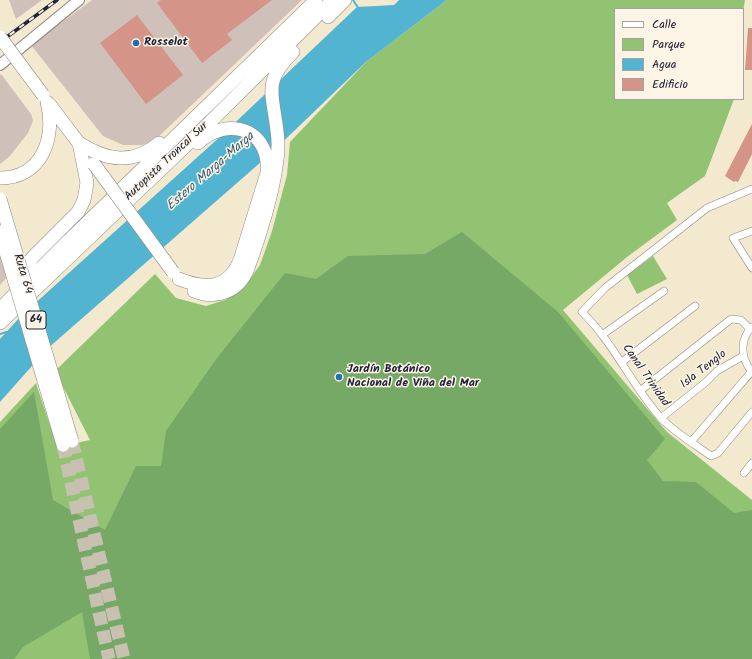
<!DOCTYPE html>
<html>
<head>
<meta charset="utf-8">
<style>
  body { margin:0 }
  #map { position:relative; width:752px; height:659px; overflow:hidden; background:#f2e9cf; font-family:Kalam,sans-serif }
  canvas { display:block }
  .legend { position:absolute; left:614px; top:8px; width:130px; height:92px; box-sizing:border-box; background:#fcf5e5; border:1px solid #a5a1a1; margin:0; padding:5px 7px; list-style:none; font-size:12px; color:#22223b }
  .legend li { display:flex; align-items:center; gap:8px; height:20px }
  .legend b { width:20px; border:1px solid #a5a1a1 }
</style>
</head>
<body>
<div id="map">
<canvas width="752" height="659"></canvas>
<ul class="legend">
<li><b style="height:5px;background:#fff"></b>Calle</li>
<li><b style="height:11px;background:#92c373"></b>Parque</li>
<li><b style="height:11px;background:#52b4d1"></b>Agua</li>
<li><b style="height:11px;background:#d49487"></b>Edificio</li>
</ul>
</div>
<script>
const g = document.querySelector('canvas').getContext('2d');
g.lineJoin = 'round';
function fillPath(path, color) { g.fillStyle = color; g.fill(path, 'evenodd'); }
function stroke(path, color, width, dash) { g.strokeStyle = color; g.lineWidth = width; g.lineCap = dash ? 'butt' : 'round'; g.setLineDash(dash || []); g.stroke(path); }
function label(font, color, halo, rows, align = 'center') {
  g.font = font + ' Kalam,sans-serif'; g.lineWidth = 3; g.setLineDash([]); g.textBaseline = 'middle'; g.strokeStyle = halo; g.fillStyle = color; for (const [text, x, y, turn = 0] of rows) {
    g.save(); g.translate(x, y); g.rotate((+turn || 0) * Math.PI / 180); g.textAlign = isNaN(turn) ? turn : align; if (halo) g.strokeText(text, 0, 0); g.fillText(text, 0, 0); g.restore();
  }
}
fillPath(new Path2D(`
  M 9,0 L 42,0 L 16,19 Z
  M 92,0 L 302,0 L 155,140 L 142,145 L 123,145 L 103,136 L 31,45 Z
  M 1,74 L 31,114 L 33,121 L 28,133 L 9,157 L 0,164 L 0,75 Z
  M 0,234 L 18,265 L 0,285 Z`), '#cfc0ba');
fillPath(new Path2D(`
  M 447,0 L 745,0 L 743,12 L 743,9 L 615,9 L 615,99 L 734,99 L 705,176 L 667,203 L 677,220 L 627,257 L 563,310 L 667,432 L 752,500 L 752,659 L 0,659 L 0,422 L 36,383 L 57,447 L 90,440 L 55,371 L 155,274 L 176,298 L 206,306 L 225,300 L 245,286 L 260,265 L 272,231 L 287,175 L 290,142 L 367,61 Z
  M 653,256 L 667,279 L 637,294 L 627,275 Z`), '#92c373');
fillPath(new Path2D(`
  M 462,232 L 558,312 L 665,439 L 647,460 L 663,481 L 696,482 L 734,513 L 752,510 L 752,659 L 90,659 L 82,612 L 23,647 L 14,659 L 0,659 L 0,429 L 34,392 L 53,500 L 105,530 L 136,466 L 161,466 L 166,431 L 217,358 L 285,273 L 316,279 L 348,256 L 425,254 Z`), '#75a965');
fillPath(new Path2D(`
  M 399,0 L 447,0 L 367,61 L 269,155 L 47,349 L 0,402 L 0,339 L 21,316 L 222,135 L 357,7 L 394,5 Z`), '#52b4d1');
stroke(new Path2D(`
  M 353,0 L 359,9
  M 0,334 L 7,332`), '#52b4d1', 2);
fillPath(new Path2D(`
  M 161,0 L 272,0 L 227,34 L 232,40 L 202,63 L 157,3 Z
  M 137,15 L 183,75 L 146,104 L 100,43 Z
  M 748,28 L 752,28 L 752,70 L 745,70 Z
  M 752,124 L 752,154 L 738,182 L 735,181 L 734,182 L 725,176 Z`), '#d49487');
stroke(new Path2D(`
  M 72,441 L 124,659
  M 63,445 L 109,659`), '#c8c1b1', 13, [13, 6]);
const street = new Path2D(`
  M 752,189 L 707,208 L 605,288 L 582,312 C 614,343 631,384 660,417 C 674,432 694,444 711,456 L 718,453 L 752,412
  M 752,231 L 733,238 L 752,268
  M 752,327 C 739,340 741,359 752,372
  M 602,335 L 664,291
  M 622,362 L 695,306
  M 640,391 L 731,319 L 741,320 L 750,329
  M 661,418 L 706,382 L 717,371 L 743,356
  M 691,442 L 752,371
  M 744,473 L 752,463`);
const secondary = new Path2D(`
  M 0,65 L 79,0`);
const highway = new Path2D(`
  M 328,17 L 345,0
  M 50,105 L 84,150
  M 79,143 C 107,161 133,165 159,143
  M 0,178 C 42,178 56,138 47,102
  M 16,278 L 33,257 L 78,212 L 84,200 L 87,183 L 79,143
  M 179,279 C 205,289 228,290 240,260 L 267,173 C 271,129 228,115 198,143
  M 194,291 C 216,300 237,292 247,271 C 259,238 271,202 276,167 C 278,155 279,143 277,131 C 273,94 262,82 293,52
  M 0,309 L 66,243 L 316,0
  M 0,323 L 194,138 L 333,0`);
stroke(street, '#8a8685', 8);
stroke(secondary, '#8a8685', 12);
stroke(highway, '#8a8685', 14);
stroke(street, '#fff', 7);
stroke(secondary, '#fff', 10);
stroke(highway, '#fff', 13);
const rail = new Path2D(`
  M 0,42 L 57,0`);
stroke(rail, '#22223b', 3.5);
stroke(rail, '#fcf5e5', 2, [6]);
const highwayBridge = new Path2D(`
  M 0,37 L 43,95
  M 94,164 L 173,272
  M 0,199 L 72,441
  M 0,232 L 63,445`);
stroke(highwayBridge, '#8a8685', 14, []);
stroke(highwayBridge, '#fff', 13);
for (const [x, y, r, color] of [
  [136,43,4,"#1f6fb2"],
  [339,377,4,"#1f6fb2"]
]) { const dot = new Path2D(); dot.arc(x, y, r, 0, 2 * Math.PI); g.fillStyle = color; g.fill(dot); stroke(dot, '#fcf5e5', 1.5); }
for (const [x, y, w] of [
  [36,320,20]
]) { const box = new Path2D(); box.roundRect(x - w / 2, y - 9, w, 18, 3); g.fillStyle = '#fcf5e5'; g.fill(box); stroke(box, '#22223b', 1); }
label('bold 11px', '#22223b', null, [
  ["64",36,320]
]);
label('bold 12px', '#22223b', '#fcf5e5', [
  ["Rosselot",144,43],
  ["Jardín Botánico",347,370],
  ["Nacional de Viña del Mar",347,384]
], 'left');
label('12px', '#22223b', '#fcf5e5', [
  ["Autopista Troncal Sur",167,162,-43],
  ["Ruta 64",22,274,73],
  ["Isla Tenglo",704,370,-38],
  ["Canal Trinidad",645,376,55]
]);
label('italic 13px', '#355c77', '#fcf5e5', [
  ["Estero Marga-Marga",211,172,-41]
]);
</script>
</body>
</html>
